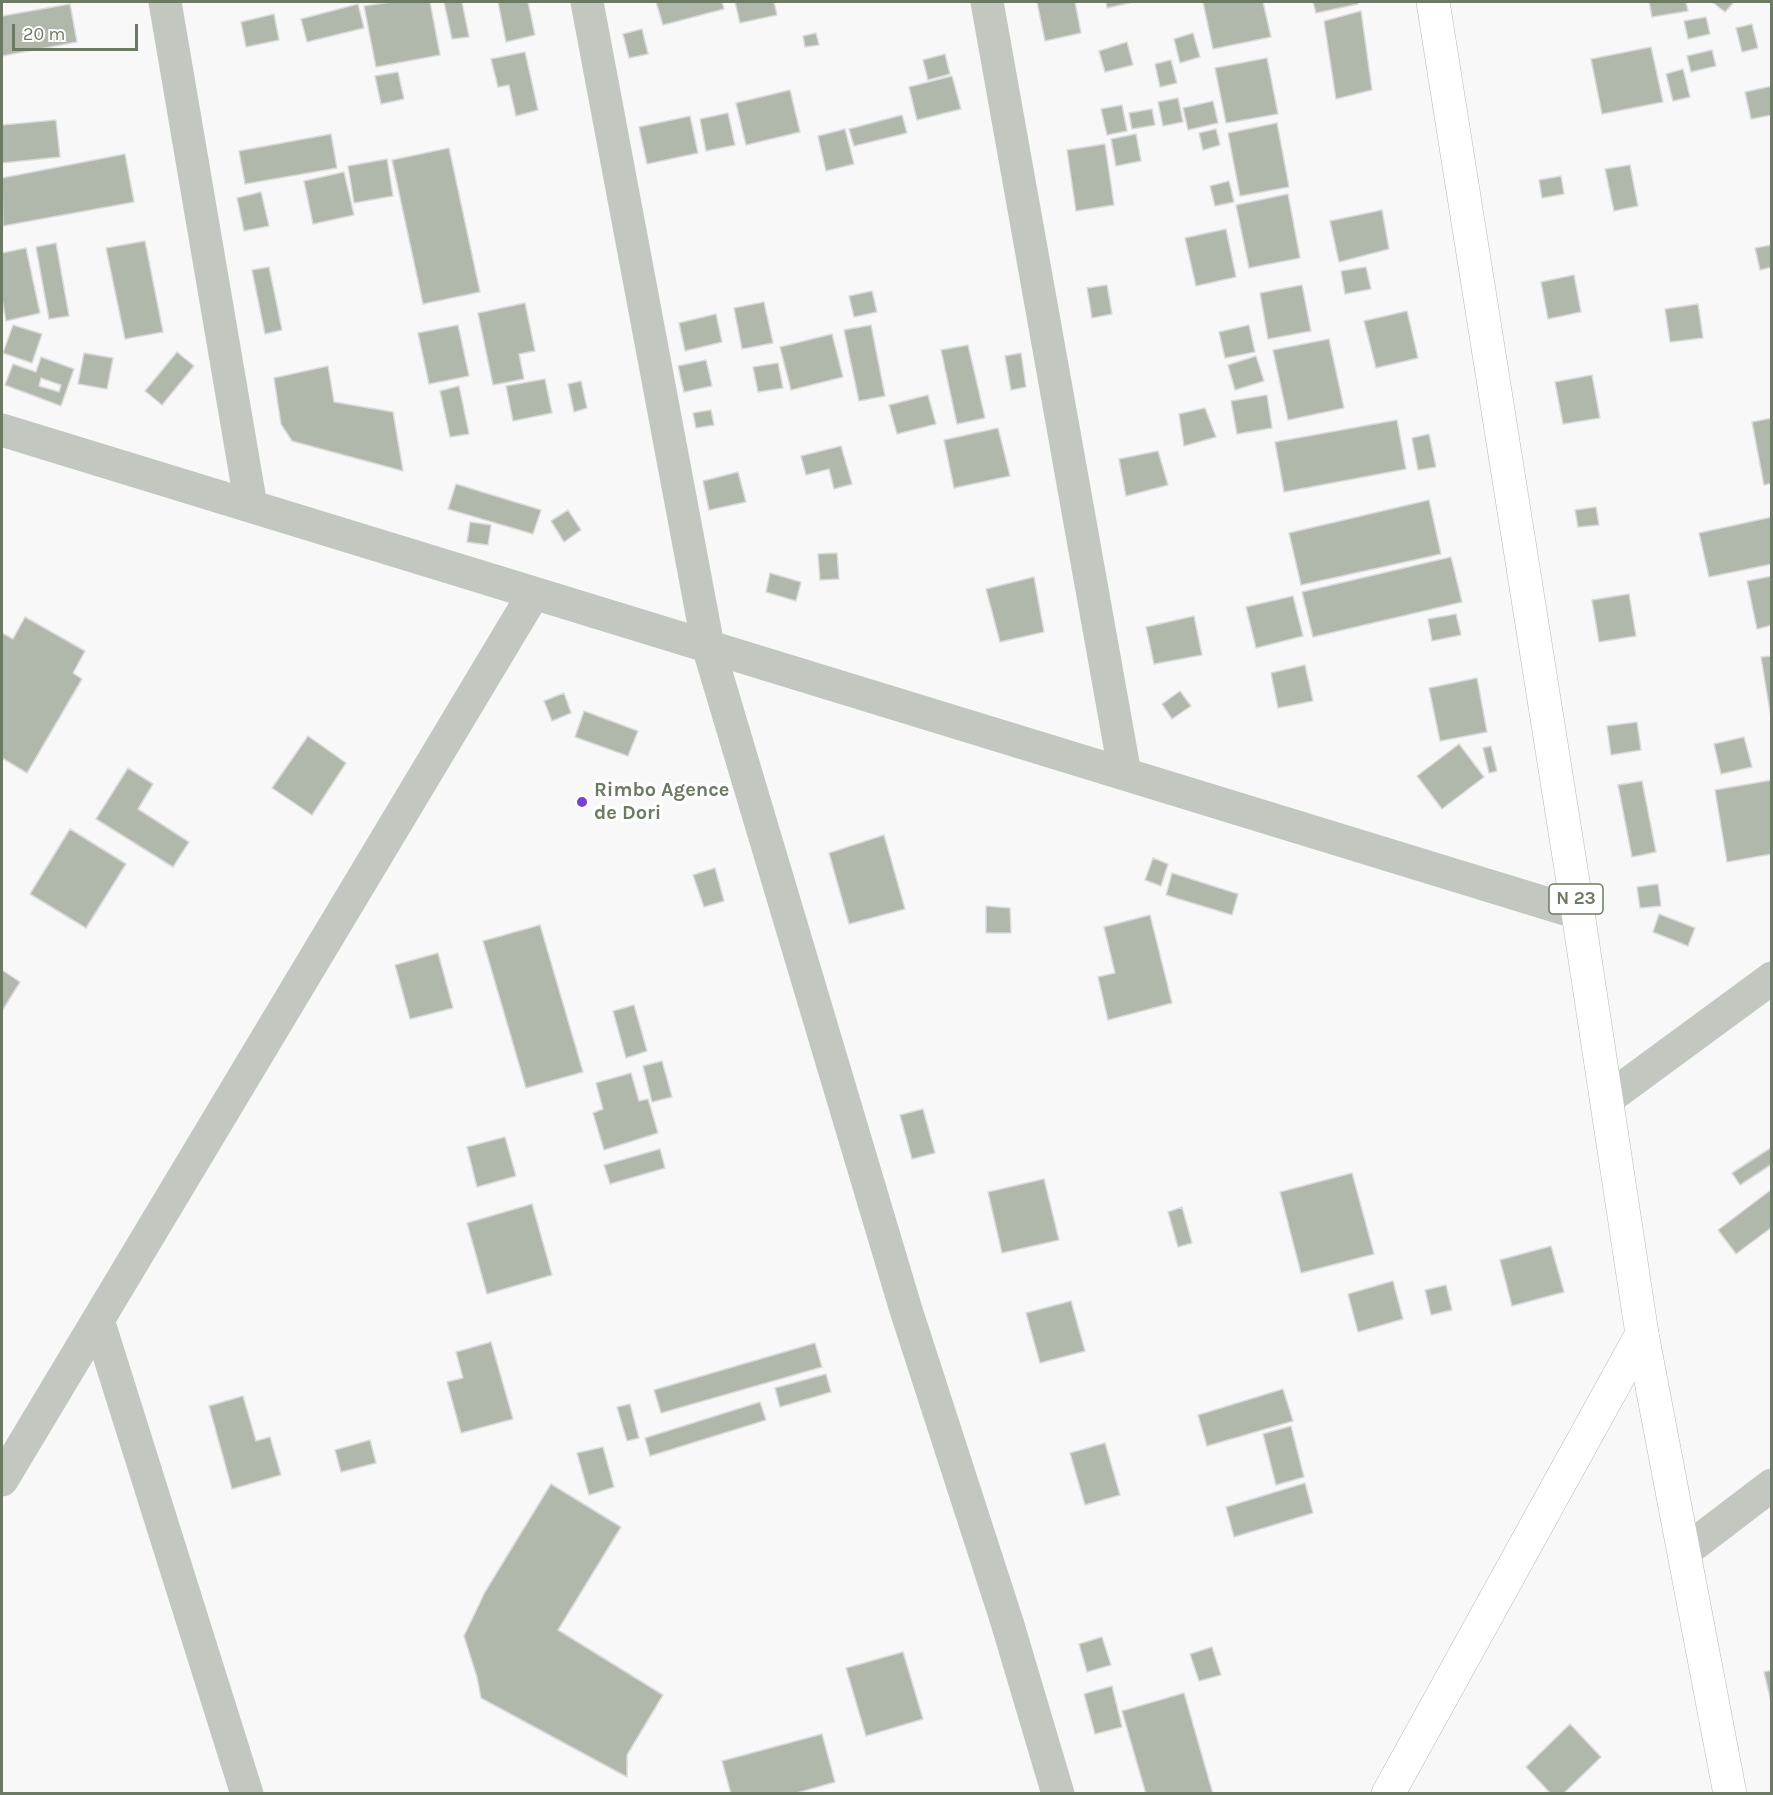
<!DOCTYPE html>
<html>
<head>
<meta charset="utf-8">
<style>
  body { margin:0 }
  #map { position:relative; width:1773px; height:1795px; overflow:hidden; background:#f9f8f9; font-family:Karla,sans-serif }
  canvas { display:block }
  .frame { position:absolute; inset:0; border:3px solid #6c7963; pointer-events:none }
  .scale { position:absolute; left:12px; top:24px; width:126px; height:27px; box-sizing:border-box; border:3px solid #6c7963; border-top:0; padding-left:8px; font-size:18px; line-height:21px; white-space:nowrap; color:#6c7963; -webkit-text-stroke:4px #fff; paint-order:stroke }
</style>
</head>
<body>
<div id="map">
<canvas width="1773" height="1795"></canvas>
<div class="frame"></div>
<div class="scale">20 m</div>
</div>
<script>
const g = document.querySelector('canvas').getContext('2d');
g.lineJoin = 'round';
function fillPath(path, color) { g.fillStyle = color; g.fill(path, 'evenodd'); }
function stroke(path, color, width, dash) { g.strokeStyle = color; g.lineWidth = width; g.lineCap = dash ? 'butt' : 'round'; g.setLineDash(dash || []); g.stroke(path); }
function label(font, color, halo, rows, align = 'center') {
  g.font = font + ' Karla,sans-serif'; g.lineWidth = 6; g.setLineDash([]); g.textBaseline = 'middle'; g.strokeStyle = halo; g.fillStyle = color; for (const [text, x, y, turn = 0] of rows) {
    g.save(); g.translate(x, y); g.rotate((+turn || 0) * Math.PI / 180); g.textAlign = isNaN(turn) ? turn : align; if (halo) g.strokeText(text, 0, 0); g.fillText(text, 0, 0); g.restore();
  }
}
const building = new Path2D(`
  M 391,2 L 430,2 L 440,55 L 376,67 L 364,6 Z
  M 444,2 L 462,2 L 469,37 L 452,39 Z
  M 498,2 L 528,2 L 535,35 L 506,42 Z
  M 656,2 L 722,2 L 724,9 L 663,25 Z
  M 735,2 L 774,2 L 777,15 L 740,23 Z
  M 1037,2 L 1075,2 L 1081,33 L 1045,41 Z
  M 1106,2 L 1134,2 L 1107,8 Z
  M 1203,2 L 1263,2 L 1271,37 L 1213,49 Z
  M 1313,2 L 1358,2 L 1358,4 L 1316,13 Z
  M 1649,2 L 1686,2 L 1688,11 L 1652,17 Z
  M 1712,2 L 1734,2 L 1725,12 Z
  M 70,4 L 77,42 L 2,56 L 2,16 Z
  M 358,4 L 364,28 L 307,42 L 301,19 Z
  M 1361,11 L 1372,90 L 1336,99 L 1324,21 Z
  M 274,14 L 279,40 L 246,47 L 241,22 Z
  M 1706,17 L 1710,34 L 1688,39 L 1684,21 Z
  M 1752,24 L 1758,48 L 1742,52 L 1736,28 Z
  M 642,29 L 648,54 L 629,58 L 623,34 Z
  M 816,33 L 819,45 L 805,47 L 803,36 Z
  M 1193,33 L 1200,57 L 1180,63 L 1174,39 Z
  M 1127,42 L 1133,65 L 1105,72 L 1099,51 Z
  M 1651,47 L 1663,102 L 1602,114 L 1591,59 Z
  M 1712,50 L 1716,66 L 1691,72 L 1687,56 Z
  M 525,52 L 538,110 L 516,116 L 509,85 L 498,87 L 491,59 Z
  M 945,54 L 950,74 L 928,80 L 923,60 Z
  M 1267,58 L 1278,114 L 1226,123 L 1215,68 Z
  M 1171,60 L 1177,83 L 1160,87 L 1155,64 Z
  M 1683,69 L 1690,97 L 1673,101 L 1666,74 Z
  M 398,72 L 404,99 L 381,104 L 375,76 Z
  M 952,76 L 961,109 L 917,120 L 909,87 Z
  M 1772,86 L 1772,115 L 1751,119 L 1745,92 Z
  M 790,90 L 800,132 L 746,145 L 736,103 Z
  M 1178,98 L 1183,122 L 1163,126 L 1158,102 Z
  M 1213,101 L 1218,123 L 1188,130 L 1183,108 Z
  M 1122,105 L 1127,131 L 1107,135 L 1101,109 Z
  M 1152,109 L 1155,125 L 1132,129 L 1129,113 Z
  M 728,113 L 735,145 L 706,151 L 700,119 Z
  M 902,115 L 907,133 L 854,146 L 849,129 Z
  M 690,116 L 698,153 L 647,164 L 639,127 Z
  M 56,120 L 60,157 L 2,163 L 2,125 Z
  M 1277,123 L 1289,187 L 1240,196 L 1228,133 Z
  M 845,129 L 854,164 L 826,171 L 818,136 Z
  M 1216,129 L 1220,145 L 1203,150 L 1199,133 Z
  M 331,134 L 337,168 L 245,184 L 239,151 Z
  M 1136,134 L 1141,161 L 1116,166 L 1111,139 Z
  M 1105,144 L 1114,205 L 1076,211 L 1067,150 Z
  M 449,148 L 480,292 L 423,304 L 392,160 Z
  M 125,154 L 134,202 L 3,226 L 2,178 Z
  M 387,159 L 393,196 L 354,203 L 348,166 Z
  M 1630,165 L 1638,206 L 1614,211 L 1605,169 Z
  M 344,172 L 354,215 L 313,224 L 304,181 Z
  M 1561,176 L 1564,194 L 1542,198 L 1539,180 Z
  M 1229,181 L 1234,202 L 1215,206 L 1210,186 Z
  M 261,192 L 269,226 L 244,231 L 237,198 Z
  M 1288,194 L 1300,258 L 1249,268 L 1236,205 Z
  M 1382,210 L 1389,249 L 1339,262 L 1330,221 Z
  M 1226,229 L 1236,277 L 1196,286 L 1185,238 Z
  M 145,241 L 163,332 L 125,339 L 106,248 Z
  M 56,243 L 69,316 L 49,319 L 36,247 Z
  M 1771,245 L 1772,267 L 1760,270 L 1755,248 Z
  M 26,248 L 40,313 L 6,321 L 2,299 L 2,253 Z
  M 269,267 L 282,330 L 265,334 L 252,270 Z
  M 1366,267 L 1371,289 L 1345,294 L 1341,271 Z
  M 1574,275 L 1581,312 L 1548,319 L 1541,282 Z
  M 1107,285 L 1112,314 L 1092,318 L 1087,288 Z
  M 1302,285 L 1311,331 L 1268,339 L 1260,293 Z
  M 872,291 L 877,312 L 854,317 L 849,296 Z
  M 764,302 L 773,343 L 742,349 L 734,308 Z
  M 525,303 L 535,351 L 519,354 L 524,379 L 493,385 L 478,313 Z
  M 1698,304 L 1703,338 L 1670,342 L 1665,309 Z
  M 1407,311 L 1418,358 L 1376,368 L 1364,321 Z
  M 716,314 L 722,342 L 685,351 L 679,323 Z
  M 13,325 L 42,334 L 32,363 L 3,353 Z
  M 458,325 L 469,376 L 429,384 L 418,333 Z
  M 871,325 L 885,396 L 859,401 L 844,330 Z
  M 1249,325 L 1255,352 L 1225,358 L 1219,332 Z
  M 832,334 L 843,377 L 791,390 L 780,347 Z
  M 1329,339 L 1344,408 L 1288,420 L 1273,350 Z
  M 968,345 L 985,418 L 957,424 L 941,350 Z
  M 177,352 L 194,366 L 162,405 L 145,391 Z
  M 84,353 L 113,358 L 107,389 L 78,384 Z
  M 1021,353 L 1026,387 L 1011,390 L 1005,356 Z
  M 1256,356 L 1264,381 L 1235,390 L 1228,365 Z
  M 41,357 L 74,369 L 61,406 L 5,385 L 13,364 L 36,372 ZM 41,378 L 61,385 L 59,392 L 39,386 Z
  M 706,360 L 712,386 L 684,392 L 678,366 Z
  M 778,363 L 783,388 L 758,392 L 753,367 Z
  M 328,366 L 334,402 L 393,412 L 403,471 L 292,441 L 281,424 L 274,378 Z
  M 1592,375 L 1600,418 L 1563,424 L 1555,382 Z
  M 545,379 L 552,413 L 513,421 L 506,386 Z
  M 581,381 L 587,408 L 574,412 L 568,384 Z
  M 459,386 L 469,434 L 450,437 L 440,391 Z
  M 928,395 L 936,424 L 897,434 L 889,405 Z
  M 1267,395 L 1272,428 L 1237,434 L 1231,401 Z
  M 1205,408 L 1216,437 L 1184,446 L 1179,414 Z
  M 711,410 L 714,425 L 696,428 L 693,413 Z
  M 1772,418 L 1772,483 L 1764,485 L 1752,422 Z
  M 1397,420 L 1406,469 L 1284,492 L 1275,442 Z
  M 998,428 L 1010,476 L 954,488 L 944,440 Z
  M 1429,434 L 1436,467 L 1418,470 L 1412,438 Z
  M 841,446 L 852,484 L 834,489 L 829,469 L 806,475 L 801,456 Z
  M 1158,451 L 1168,485 L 1126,496 L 1119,459 Z
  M 738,472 L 746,502 L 709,510 L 703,481 Z
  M 456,484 L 541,510 L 533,534 L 448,509 Z
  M 1429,500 L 1441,554 L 1301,585 L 1289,533 Z
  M 1596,507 L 1599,525 L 1578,527 L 1575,510 Z
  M 568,510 L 581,530 L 564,542 L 551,521 Z
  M 1772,517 L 1772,564 L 1709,577 L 1699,533 Z
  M 470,522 L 491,525 L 488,545 L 467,542 Z
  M 837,553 L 839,579 L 820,580 L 818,554 Z
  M 1451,557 L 1462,602 L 1313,637 L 1302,592 Z
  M 770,573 L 801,582 L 796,601 L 766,592 Z
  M 1772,576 L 1772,625 L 1757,629 L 1747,581 Z
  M 1034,577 L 1044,632 L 1000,642 L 986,589 Z
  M 1629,594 L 1636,636 L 1599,642 L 1592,600 Z
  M 1293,596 L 1303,636 L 1256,648 L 1246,607 Z
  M 1456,614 L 1461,635 L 1432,641 L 1428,619 Z
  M 1194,616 L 1202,655 L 1154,664 L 1146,627 Z
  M 25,617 L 85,651 L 73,673 L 82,679 L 27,773 L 2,758 L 2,633 L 13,639 Z
  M 1772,656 L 1772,718 L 1771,718 L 1761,657 Z
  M 1305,665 L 1313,701 L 1278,708 L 1271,673 Z
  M 1477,678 L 1487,732 L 1440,741 L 1429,688 Z
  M 1180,691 L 1191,706 L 1172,719 L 1162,704 Z
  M 564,693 L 571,713 L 552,721 L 544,701 Z
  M 584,711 L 638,731 L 628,756 L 575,737 Z
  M 1637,722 L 1641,750 L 1611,755 L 1607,726 Z
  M 308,736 L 346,763 L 312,815 L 272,788 Z
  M 1744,737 L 1752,767 L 1721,774 L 1714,744 Z
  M 1459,744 L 1484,777 L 1442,809 L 1417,776 Z
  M 1491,746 L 1497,771 L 1489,773 L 1483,748 Z
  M 128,768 L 153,784 L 138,809 L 189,842 L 173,867 L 96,819 Z
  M 1772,780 L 1772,854 L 1727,862 L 1715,790 Z
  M 1642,781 L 1656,852 L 1632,857 L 1618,785 Z
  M 70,829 L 126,864 L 86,928 L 30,894 Z
  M 884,835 L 905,909 L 849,924 L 829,853 Z
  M 1153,858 L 1168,864 L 1161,886 L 1145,880 Z
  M 715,868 L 724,901 L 704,907 L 693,875 Z
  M 1172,873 L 1238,894 L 1232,915 L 1166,895 Z
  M 1658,884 L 1661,906 L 1640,908 L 1637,887 Z
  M 986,906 L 1010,908 L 1011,933 L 986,933 Z
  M 1659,914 L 1695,928 L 1688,946 L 1653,932 Z
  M 1150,915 L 1172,1003 L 1108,1020 L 1098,977 L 1115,973 L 1104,927 Z
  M 540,925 L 583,1072 L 526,1088 L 483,941 Z
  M 438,953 L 453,1008 L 410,1019 L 395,965 Z
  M 2,970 L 20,982 L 2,1011 Z
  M 634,1005 L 647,1051 L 626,1058 L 613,1011 Z
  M 662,1061 L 672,1097 L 652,1102 L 643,1066 Z
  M 631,1073 L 639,1101 L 648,1099 L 658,1133 L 604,1150 L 593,1113 L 603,1109 L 596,1083 Z
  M 923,1109 L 935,1153 L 912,1159 L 900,1115 Z
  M 505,1137 L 516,1176 L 477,1187 L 467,1147 Z
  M 1772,1147 L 1772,1164 L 1740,1185 L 1732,1173 Z
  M 660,1149 L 665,1168 L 610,1184 L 604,1165 Z
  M 1352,1173 L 1374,1254 L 1301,1273 L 1280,1192 Z
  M 1044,1179 L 1059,1240 L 1002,1253 L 988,1192 Z
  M 1772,1189 L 1772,1227 L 1736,1254 L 1718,1230 Z
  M 532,1204 L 552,1275 L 487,1294 L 467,1223 Z
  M 1182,1207 L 1192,1243 L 1178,1247 L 1168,1212 Z
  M 1551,1246 L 1564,1292 L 1512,1306 L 1500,1260 Z
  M 1393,1281 L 1403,1319 L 1358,1332 L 1348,1294 Z
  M 1446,1285 L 1452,1310 L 1431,1315 L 1425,1290 Z
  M 1071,1301 L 1085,1351 L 1040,1363 L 1026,1313 Z
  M 491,1342 L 513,1419 L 461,1433 L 447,1382 L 463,1378 L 456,1352 Z
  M 815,1343 L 822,1367 L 661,1413 L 654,1390 Z
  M 826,1374 L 831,1392 L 780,1407 L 775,1388 Z
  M 1283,1389 L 1293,1421 L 1207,1446 L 1198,1415 Z
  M 243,1396 L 256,1441 L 270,1437 L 281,1475 L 232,1489 L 209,1406 Z
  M 760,1402 L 766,1420 L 650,1456 L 645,1438 Z
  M 630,1404 L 639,1438 L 627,1441 L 617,1407 Z
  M 1291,1426 L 1304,1477 L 1276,1485 L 1263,1434 Z
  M 370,1440 L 376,1463 L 341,1472 L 335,1450 Z
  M 1105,1443 L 1120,1495 L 1085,1505 L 1070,1453 Z
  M 603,1447 L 614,1487 L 589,1495 L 577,1453 Z
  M 1305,1483 L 1313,1513 L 1234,1537 L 1226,1507 Z
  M 551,1484 L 621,1527 L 558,1630 L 663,1695 L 627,1755 L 627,1777 L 481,1698 L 477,1677 L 464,1636 L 485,1592 Z
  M 1102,1637 L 1111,1665 L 1087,1672 L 1079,1644 Z
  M 1212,1647 L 1221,1675 L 1199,1681 L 1190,1654 Z
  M 903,1652 L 923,1719 L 866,1736 L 846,1668 Z
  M 1772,1670 L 1772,1706 L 1764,1672 Z
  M 1112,1686 L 1122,1727 L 1095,1734 L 1084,1694 Z
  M 1184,1693 L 1213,1794 L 1146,1794 L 1122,1711 Z
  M 1570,1724 L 1601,1757 L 1563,1794 L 1551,1794 L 1526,1767 Z
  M 822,1734 L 835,1782 L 793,1794 L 731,1794 L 722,1761 Z`);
fillPath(building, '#b0b7ab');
stroke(building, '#dbdadb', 1.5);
const secondary = new Path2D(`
  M 1388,1794 L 1642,1334`);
const primary = new Path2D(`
  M 1433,2 L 1578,913 L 1642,1334 L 1730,1794`);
stroke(secondary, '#b6bcb2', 34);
stroke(primary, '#b5bab1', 34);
stroke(new Path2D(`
  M 165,2 L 251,506
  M 587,2 L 708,646 L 906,1310 L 1007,1622 L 1058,1794
  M 987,2 L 1125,774
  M 2,430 L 1578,913
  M 1606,1100 L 1772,978
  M 98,1320 L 247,1794
  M 2,1480 L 534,593
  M 1684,1552 L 1772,1485`), '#c2c7bf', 33);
stroke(secondary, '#fff', 33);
stroke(primary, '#fff', 33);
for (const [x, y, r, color] of [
  [582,802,6,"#7a41d0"]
]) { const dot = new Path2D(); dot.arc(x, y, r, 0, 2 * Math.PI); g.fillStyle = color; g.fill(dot); stroke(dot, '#fff', 2); }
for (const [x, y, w] of [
  [1576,899,54]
]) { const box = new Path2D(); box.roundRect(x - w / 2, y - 15, w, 30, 4.5); g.fillStyle = '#fff'; g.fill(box); stroke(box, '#6c7963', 1.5); }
label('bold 18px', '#6c7963', null, [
  ["N 23",1576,899]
]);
label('bold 20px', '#6c7963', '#fff', [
  ["Rimbo Agence",594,790],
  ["de Dori",594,813]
], 'left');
</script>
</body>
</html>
